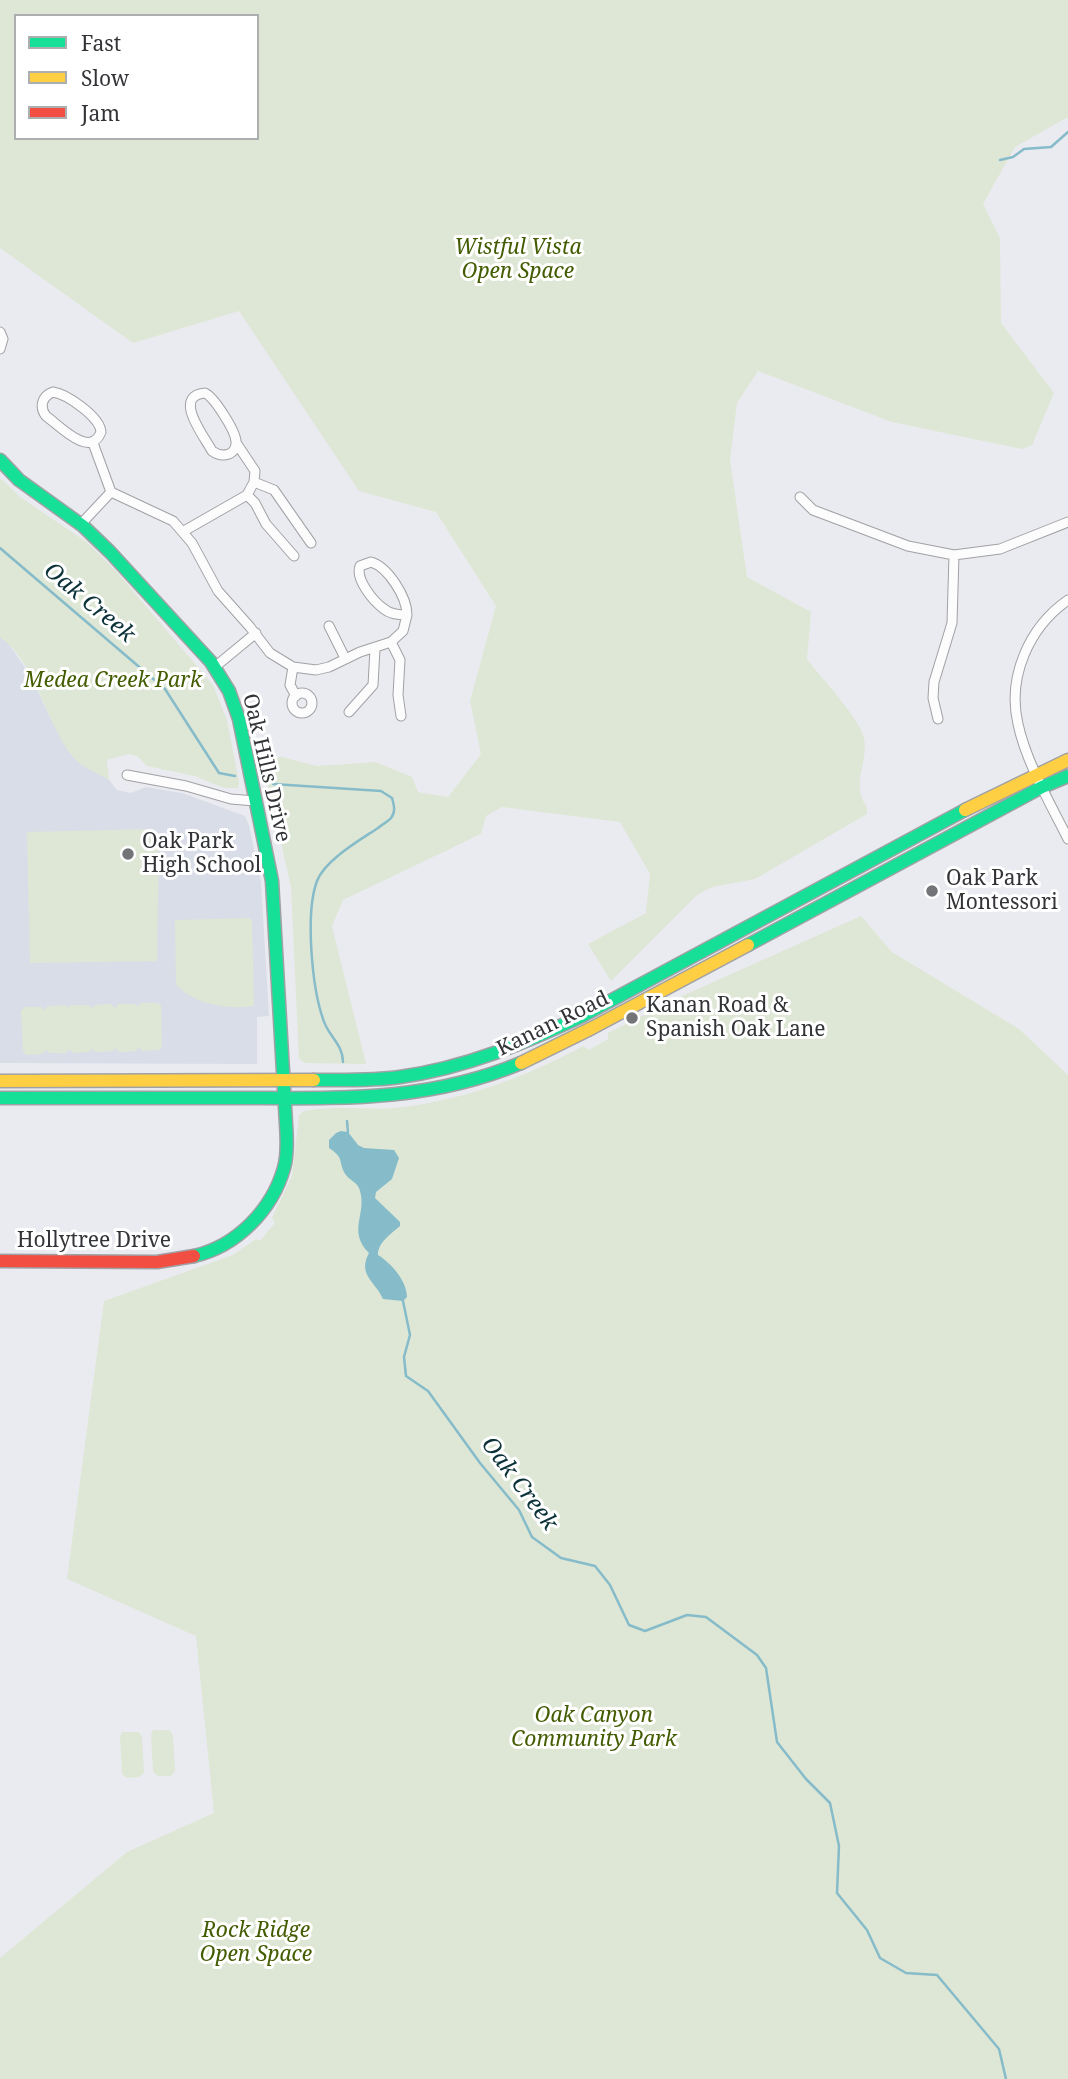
<!DOCTYPE html>
<html>
<head>
<meta charset="utf-8">
<style>
  body { margin:0 }
  #map { position:relative; width:1068px; height:2079px; overflow:hidden; background:#eaebf0; font-family:"Noto Serif",serif }
  canvas { display:block }
  .legend { position:absolute; left:14px; top:14px; width:245px; height:126px; box-sizing:border-box; background:#fff; border:2px solid #adaeaf; margin:0; padding:9px 12px; list-style:none; font-size:21px; color:#333438 }
  .legend li { display:flex; align-items:center; gap:14px; height:35px }
  .legend b { width:35px; border:2px solid #adaeaf }
</style>
</head>
<body>
<div id="map">
<canvas width="1068" height="2079"></canvas>
<ul class="legend">
<li><b style="height:9px;background:#16e098"></b>Fast</li>
<li><b style="height:9px;background:#ffcf43"></b>Slow</li>
<li><b style="height:9px;background:#f24e42"></b>Jam</li>
</ul>
</div>
<script>
const g = document.querySelector('canvas').getContext('2d');
g.lineJoin = 'round';
function fillPath(path, color) { g.fillStyle = color; g.fill(path, 'evenodd'); }
function stroke(path, color, width, dash) { g.strokeStyle = color; g.lineWidth = width; g.lineCap = dash ? 'butt' : 'round'; g.setLineDash(dash || []); g.stroke(path); }
function label(font, color, halo, rows, align = 'center') {
  g.font = font + ' "Noto Serif",serif'; g.lineWidth = 6; g.setLineDash([]); g.textBaseline = 'middle'; g.strokeStyle = halo; g.fillStyle = color; for (const [text, x, y, turn = 0] of rows) {
    g.save(); g.translate(x, y); g.rotate((+turn || 0) * Math.PI / 180); g.textAlign = isNaN(turn) ? turn : align; if (halo) g.strokeText(text, 0, 0); g.fillText(text, 0, 0); g.restore();
  }
}
fillPath(new Path2D(`
  M 0,637 L 8,643 L 31,676 L 50,717 L 74,758 L 109,780 L 117,790 L 131,793 L 146,787 L 182,793 L 245,816 L 249,825 L 261,882 L 269,1016 L 257,1017 L 257,1064 L 0,1063 Z`), '#d9dde7');
fillPath(new Path2D(`
  M 0,0 L 1068,0 L 1068,117 L 1015,147 L 983,204 L 1000,238 L 1001,323 L 1054,393 L 1032,445 L 1022,449 L 892,422 L 758,371 L 737,403 L 730,460 L 747,577 L 811,612 L 807,659 C 821,678 859,717 864,738 C 869,762 850,785 867,807 L 867,814 L 755,879 L 712,887 L 697,895 L 611,981 L 588,944 L 646,913 L 650,874 L 620,822 L 502,807 L 486,816 L 481,834 L 343,900 L 332,926 L 366,1064 L 305,1063 L 299,1059 L 291,887 L 262,759 L 282,757 L 317,766 L 376,762 L 412,777 L 418,792 L 448,797 L 481,754 L 470,701 L 496,606 L 436,512 L 359,491 L 239,311 L 133,343 L 0,248 ZM 16,16 L 257,16 L 257,138 L 16,138 Z
  M 0,478 L 20,497 L 88,543 L 116,571 L 213,685 L 227,720 L 239,782 L 238,788 L 224,788 L 195,776 L 147,766 L 137,756 L 129,754 L 107,760 L 109,780 C 98,773 81,767 73,757 C 46,724 36,662 0,637 Z
  M 153,829 L 159,834 L 157,961 L 30,963 L 27,832 Z
  M 861,916 L 892,952 L 1019,1029 L 1068,1075 L 1068,2079 L 0,2079 L 0,1958 L 127,1852 L 214,1813 L 196,1636 L 67,1579 L 104,1301 L 233,1255 L 256,1239 L 260,1241 L 275,1223 L 272,1218 L 292,1176 L 299,1116 L 302,1112 C 326,1105 366,1110 394,1108 C 461,1101 524,1078 583,1046 L 589,1050 L 608,1039 L 608,1033 L 682,996 Z
  M 250,918 L 252,921 L 254,1006 C 228,1010 198,1005 178,987 L 176,984 L 175,920 Z
  M 141,1003 L 158,1003 L 161,1006 L 162,1046 L 159,1050 L 142,1051 L 139,1047 L 136,1051 L 119,1052 L 116,1048 L 112,1051 L 96,1052 L 92,1049 L 89,1052 L 73,1053 L 69,1049 L 66,1053 L 50,1053 L 46,1050 L 42,1054 L 26,1055 L 23,1051 L 21,1011 L 25,1007 L 41,1007 L 45,1010 L 48,1006 L 65,1005 L 68,1008 L 71,1005 L 88,1005 L 92,1008 L 95,1005 L 111,1004 L 115,1008 L 118,1004 L 135,1004 L 138,1007 Z
  M 153,1730 L 170,1730 L 173,1736 L 175,1771 L 171,1776 L 158,1776 L 153,1772 L 151,1735 Z
  M 122,1732 L 139,1732 L 142,1737 L 144,1773 L 139,1777 L 127,1778 L 122,1774 L 120,1737 Z`), '#dee7d5');
fillPath(new Path2D(`
  M 341,1131 L 348,1132 L 358,1145 L 364,1148 L 394,1150 L 399,1158 L 392,1179 L 376,1192 L 375,1198 L 400,1222 L 400,1226 C 391,1234 378,1242 378,1255 C 391,1263 407,1281 407,1297 L 403,1301 L 383,1299 C 376,1282 357,1275 369,1253 C 347,1231 367,1214 360,1191 C 358,1182 350,1181 346,1175 C 337,1162 346,1159 329,1148 L 329,1140 L 336,1133 Z`), '#86bbca');
stroke(new Path2D(`
  M 1000,160 L 1013,157 L 1024,149 L 1051,147 L 1068,132
  M 0,548 L 165,689 L 219,773 L 235,776
  M 273,784 L 381,791 L 392,798 C 394,805 396,812 391,818 C 388,822 381,825 378,828 C 360,840 325,860 317,881 C 305,913 312,987 323,1019 C 328,1036 343,1044 343,1062
  M 347,1121 L 348,1132
  M 403,1301 L 410,1335 L 404,1357 L 406,1376 L 428,1391 L 480,1463 L 519,1510 L 532,1537 L 561,1558 L 595,1566 L 610,1585 L 629,1625 L 645,1631 L 687,1615 L 706,1617 L 757,1655 L 766,1668 L 777,1742 L 806,1779 L 830,1803 L 839,1846 L 837,1893 L 867,1930 L 880,1958 L 906,1973 L 937,1975 L 999,2049 L 1006,2079`), '#86bbca', 2.5);
const street = new Path2D(`
  M 0,332 L 3,339 L 0,349
  M 53,392 C 67,394 100,417 101,432 C 90,459 60,426 46,416 C 39,407 42,396 53,392 Z
  M 205,393 C 214,397 235,430 236,441 C 237,456 222,458 212,451 C 204,436 172,396 205,393 Z
  M 93,443 L 111,492
  M 254,482 L 274,490 L 311,543
  M 111,492 L 173,521 L 192,543 L 218,591 L 250,627 L 270,653 L 293,667 L 316,670 L 329,667 L 360,652 L 391,642 L 403,631 L 407,615
  M 247,495 L 255,503 L 266,524 L 294,556
  M 800,497 L 813,510 L 908,546 L 954,555 L 1000,549 L 1068,522
  M 81,524 L 111,492
  M 184,531 L 247,495 L 254,482 L 255,471 L 237,444
  M 371,562 C 388,567 407,597 407,615 C 400,615 390,614 384,609 C 373,601 355,579 360,566 Z
  M 1068,600 C 1029,627 1007,677 1018,724 C 1026,762 1051,805 1068,839
  M 329,626 L 345,658
  M 391,642 L 400,660 L 398,695 L 401,716
  M 216,666 L 256,633
  M 293,667 L 290,685 L 296,696
  M292 703a10 10 0 1 1 20 0a10 10 0 1 1-20 0Z
  M 349,712 L 373,685 L 375,649
  M 938,719 L 933,698 L 934,682 L 952,623 L 954,555
  M 127,775 L 186,786 L 231,799 L 255,801`);
const fast = new Path2D(`
  M 0,460 L 19,480 L 83,526 L 110,552 L 211,662 L 229,691 L 239,719 L 272,881 L 286,1124 C 287,1138 288,1154 284,1168 C 272,1210 237,1246 194,1256
  M 748,945 L 1042,787 L 1068,776
  M 314,1080 C 343,1080 372,1081 400,1077 C 465,1068 525,1043 584,1015 L 965,810
  M 0,1098 C 78,1098 156,1098 234,1098 C 336,1098 425,1103 521,1063`);
const slow = new Path2D(`
  M 965,810 L 1068,760
  M 521,1063 L 592,1028 L 748,945
  M 0,1081 L 314,1080`);
const jam = new Path2D(`
  M 0,1261 L 157,1262 L 194,1256`);
stroke(street, '#a0a1a5', 11);
stroke(fast, '#a0a1a5', 15);
stroke(slow, '#a0a1a5', 15);
stroke(jam, '#a0a1a5', 15);
stroke(street, '#fcfcfd', 9);
stroke(fast, '#16e098', 12);
stroke(slow, '#ffcf43', 12);
stroke(jam, '#f24e42', 12);
for (const [x, y, r, color] of [
  [128,854,7,"#737478"],
  [932,891,7,"#737478"],
  [632,1018,7,"#737478"]
]) { const dot = new Path2D(); dot.arc(x, y, r, 0, 2 * Math.PI); g.fillStyle = color; g.fill(dot); stroke(dot, '#fff', 2.5); }
label('italic 21px', '#435c01', '#fff', [
  ["Wistful Vista",518,248],
  ["Open Space",518,272],
  ["Medea Creek Park",113,681],
  ["Oak Canyon",594,1716],
  ["Community Park",594,1740],
  ["Rock Ridge",256,1931],
  ["Open Space",256,1955]
]);
label('21px', '#333438', '#fff', [
  ["Oak Hills Drive",266,768,77],
  ["Kanan Road",553,1024,-26],
  ["Hollytree Drive",94,1241]
]);
label('21px', '#333438', '#fff', [
  ["Oak Park",142,842],
  ["High School",142,866],
  ["Oak Park",946,879],
  ["Montessori",946,903],
  ["Kanan Road &",646,1006],
  ["Spanish Oak Lane",646,1030]
], 'left');
label('italic 23px', '#0b3139', '#fff', [
  ["Oak Creek",89,603,40],
  ["Oak Creek",519,1484,53]
]);
</script>
</body>
</html>
